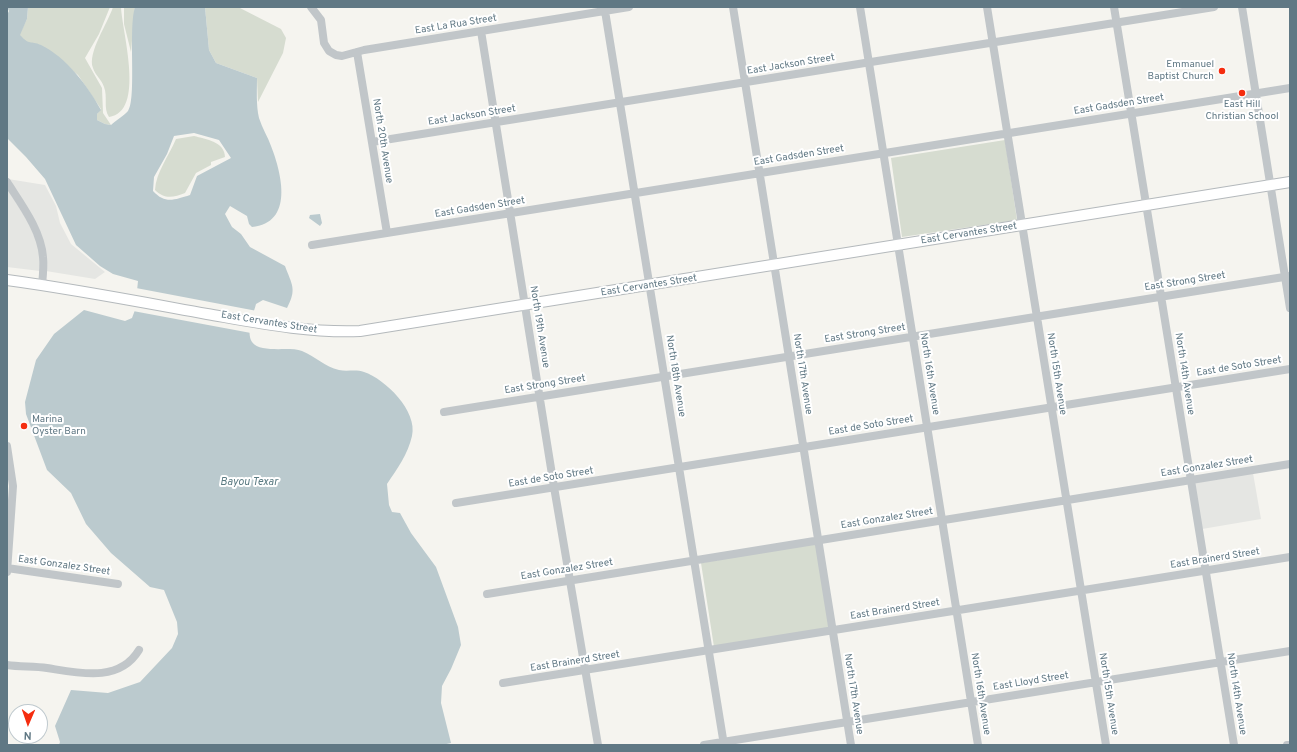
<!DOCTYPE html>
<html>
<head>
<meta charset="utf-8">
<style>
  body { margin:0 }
  #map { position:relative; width:1297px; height:752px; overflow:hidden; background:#f5f4ef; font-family:Overpass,sans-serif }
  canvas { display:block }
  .frame { position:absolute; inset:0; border:8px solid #607884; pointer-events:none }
  .north { position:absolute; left:8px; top:704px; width:40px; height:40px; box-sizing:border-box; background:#fff; border:1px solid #bfc9ce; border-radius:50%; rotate:182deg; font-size:11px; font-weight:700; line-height:16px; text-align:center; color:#607884 }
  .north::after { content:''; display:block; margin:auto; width:14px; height:18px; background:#f52d0f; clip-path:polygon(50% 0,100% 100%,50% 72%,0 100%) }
</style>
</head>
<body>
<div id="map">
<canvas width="1297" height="752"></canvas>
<div class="frame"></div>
<div class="north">N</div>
</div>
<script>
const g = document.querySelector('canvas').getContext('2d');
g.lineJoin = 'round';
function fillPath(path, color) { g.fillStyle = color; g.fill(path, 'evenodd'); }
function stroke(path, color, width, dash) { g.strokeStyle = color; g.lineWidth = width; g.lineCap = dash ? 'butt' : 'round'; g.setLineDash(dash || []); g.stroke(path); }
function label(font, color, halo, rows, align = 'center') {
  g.font = font + ' Overpass,sans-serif'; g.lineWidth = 4; g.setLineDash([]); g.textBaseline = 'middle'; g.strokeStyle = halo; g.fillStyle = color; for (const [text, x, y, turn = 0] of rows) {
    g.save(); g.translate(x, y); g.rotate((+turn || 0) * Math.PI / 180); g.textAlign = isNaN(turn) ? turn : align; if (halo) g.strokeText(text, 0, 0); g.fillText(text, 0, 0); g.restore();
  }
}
fillPath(new Path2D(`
  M 8,179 L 45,185 L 56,206 L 60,223 L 71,244 L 105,272 L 95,279 L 46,271 L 46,255 Z
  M 7,188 L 28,222 L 39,247 L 40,271 L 7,267 Z
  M 1253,473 L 1261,519 L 1202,529 L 1194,483 Z`), '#e5e6e3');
fillPath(new Path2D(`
  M 28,7 L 110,7 L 99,34 L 85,58 L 102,88 L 103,113 L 111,125 L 105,124 L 97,120 L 97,114 L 101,109 L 78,75 L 40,45 L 27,43 L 19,35 L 27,19 Z
  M 113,7 L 121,7 C 122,32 146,112 109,117 C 103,108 108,97 104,87 C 102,80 95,75 93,68 C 87,53 108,23 113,7 Z
  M 124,7 L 135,7 L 131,52 L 124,24 Z
  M 205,7 L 238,7 L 281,29 L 286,38 L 283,53 L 258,102 L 257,78 L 216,63 L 209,50 Z
  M 194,136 C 206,139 225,142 225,157 L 211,162 L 211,165 L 196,173 L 185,193 C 174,197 165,200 155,190 C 156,172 169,156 176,139 Z
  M 1005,140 L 1017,220 L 902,237 L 891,158 Z
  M 816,543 L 829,628 L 714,647 L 701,563 Z`), '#d6dcd0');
fillPath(new Path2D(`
  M 7,7 L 28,7 L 27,19 L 20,35 C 30,46 30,40 41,45 C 66,57 88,86 101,110 L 97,114 L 97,120 L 105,124 L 111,125 C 116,120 124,116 128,111 C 137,99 128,29 135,7 L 205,7 L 209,50 L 216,63 L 257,78 C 257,90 256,105 259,118 C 262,128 268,137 271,146 C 282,174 294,223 252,227 L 249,224 L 247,216 L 230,206 L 225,214 L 232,227 L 241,234 L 250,247 L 285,266 C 292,285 297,289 287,308 L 263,300 L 256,304 C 253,315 246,332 252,342 C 261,354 289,346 302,351 C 315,356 325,367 339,370 C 347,372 356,369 364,372 C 385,379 418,411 412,436 C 408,454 397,469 387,484 L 389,505 L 392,512 L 400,513 L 411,533 L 436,567 L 458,627 L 461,645 L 451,669 L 442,686 L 441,703 L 451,743 L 442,745 L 59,745 L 60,742 L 55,726 L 71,690 L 108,693 L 140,682 L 172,648 L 178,634 L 177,622 L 164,590 L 150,587 L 111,553 L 86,524 L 71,493 L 47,470 L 26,414 L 25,402 L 36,360 L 54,334 L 84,310 L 125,321 L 132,318 L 135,310 L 138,281 L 113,274 L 100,266 L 76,245 L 45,179 L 26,157 L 7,138 L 7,15 L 9,11 ZM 194,133 L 219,140 L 231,158 L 197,176 L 190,195 C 174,200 165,204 153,191 L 154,177 L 167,154 L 174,136 Z
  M 320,214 L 322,223 L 320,226 L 309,218 L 310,215 Z`), '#bbcace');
fillPath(new Path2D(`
  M 136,288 L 257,311 L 251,333 L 133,311 Z`), '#f5f4ef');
const major = new Path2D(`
  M 7,280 C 74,289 141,302 207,314 C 259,323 308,333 360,331 L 1290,182`);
stroke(major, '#b4b9bc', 12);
stroke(new Path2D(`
  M 311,7 L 321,20 L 324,43 L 329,51 L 336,55 L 342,56 L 364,50 L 629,7
  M 733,7 L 851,745
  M 860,7 L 978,745
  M 987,7 L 1106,745
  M 1114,7 L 1234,745
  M 1242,7 L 1290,308
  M 605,11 L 724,745
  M 481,31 L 554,487 L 598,745
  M 357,52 L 387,233
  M 372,142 L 1214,7
  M 7,182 C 21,204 41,230 43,257 C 44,266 43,275 42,285
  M 312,245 L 1290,88
  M 444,412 L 1290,276
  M 7,446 L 13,486 L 7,572
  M 456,503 L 1290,369
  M 7,568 L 118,584
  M 487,594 L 1290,464
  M 7,665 C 20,667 34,666 47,668 C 79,673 119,683 139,650
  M 503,683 L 1290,557
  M 704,745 L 1290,651
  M 1287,745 L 1290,745`), '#c1c6c9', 8);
stroke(major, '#fff', 10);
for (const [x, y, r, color] of [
  [1222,71,4,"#f52d0f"],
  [1242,93,4,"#f52d0f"],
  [24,426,4,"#f52d0f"]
]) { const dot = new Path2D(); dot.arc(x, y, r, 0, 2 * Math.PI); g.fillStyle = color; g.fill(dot); stroke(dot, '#fff', 1.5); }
label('10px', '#607884', '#fff', [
  ["East La Rua Street",456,25,-9],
  ["East Jackson Street",791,65,-9],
  ["East Gadsden Street",1119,105,-9],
  ["East Jackson Street",472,116,-9],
  ["North 20th Avenue",382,141,81],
  ["East Gadsden Street",799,156,-9],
  ["East Gadsden Street",480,208,-9],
  ["East Cervantes Street",969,234,-9],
  ["East Strong Street",1185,282,-9],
  ["East Cervantes Street",649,286,-9],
  ["East Cervantes Street",269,323,9],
  ["North 19th Avenue",539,327,81],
  ["East Strong Street",865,334,-9],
  ["East de Soto Street",1239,367,-9],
  ["North 17th Avenue",802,374,81],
  ["North 16th Avenue",929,374,81],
  ["North 15th Avenue",1056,374,81],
  ["North 14th Avenue",1184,374,81],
  ["North 18th Avenue",675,376,81],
  ["East Strong Street",545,385,-9],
  ["East de Soto Street",871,426,-9],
  ["East Gonzalez Street",1207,467,-9],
  ["East de Soto Street",551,478,-9],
  ["East Gonzalez Street",887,519,-9],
  ["East Brainerd Street",1215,559,-9],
  ["East Gonzalez Street",64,566,8],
  ["East Gonzalez Street",567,570,-9],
  ["East Brainerd Street",895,610,-9],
  ["East Brainerd Street",575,662,-9],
  ["East Lloyd Street",1031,682,-9],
  ["North 17th Avenue",853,694,81],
  ["North 16th Avenue",980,694,81],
  ["North 15th Avenue",1108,694,81],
  ["North 14th Avenue",1236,694,81]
]);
label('10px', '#607884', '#fff', [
  ["Emmanuel",1214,65],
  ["Baptist Church",1214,77],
  ["East Hill",1242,105,"center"],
  ["Christian School",1242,117,"center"],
  ["Marina",32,420,"left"],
  ["Oyster Barn",32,432,"left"]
], 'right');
label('italic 11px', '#5b7b82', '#fff', [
  ["Bayou Texar",249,483]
]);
</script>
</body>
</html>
